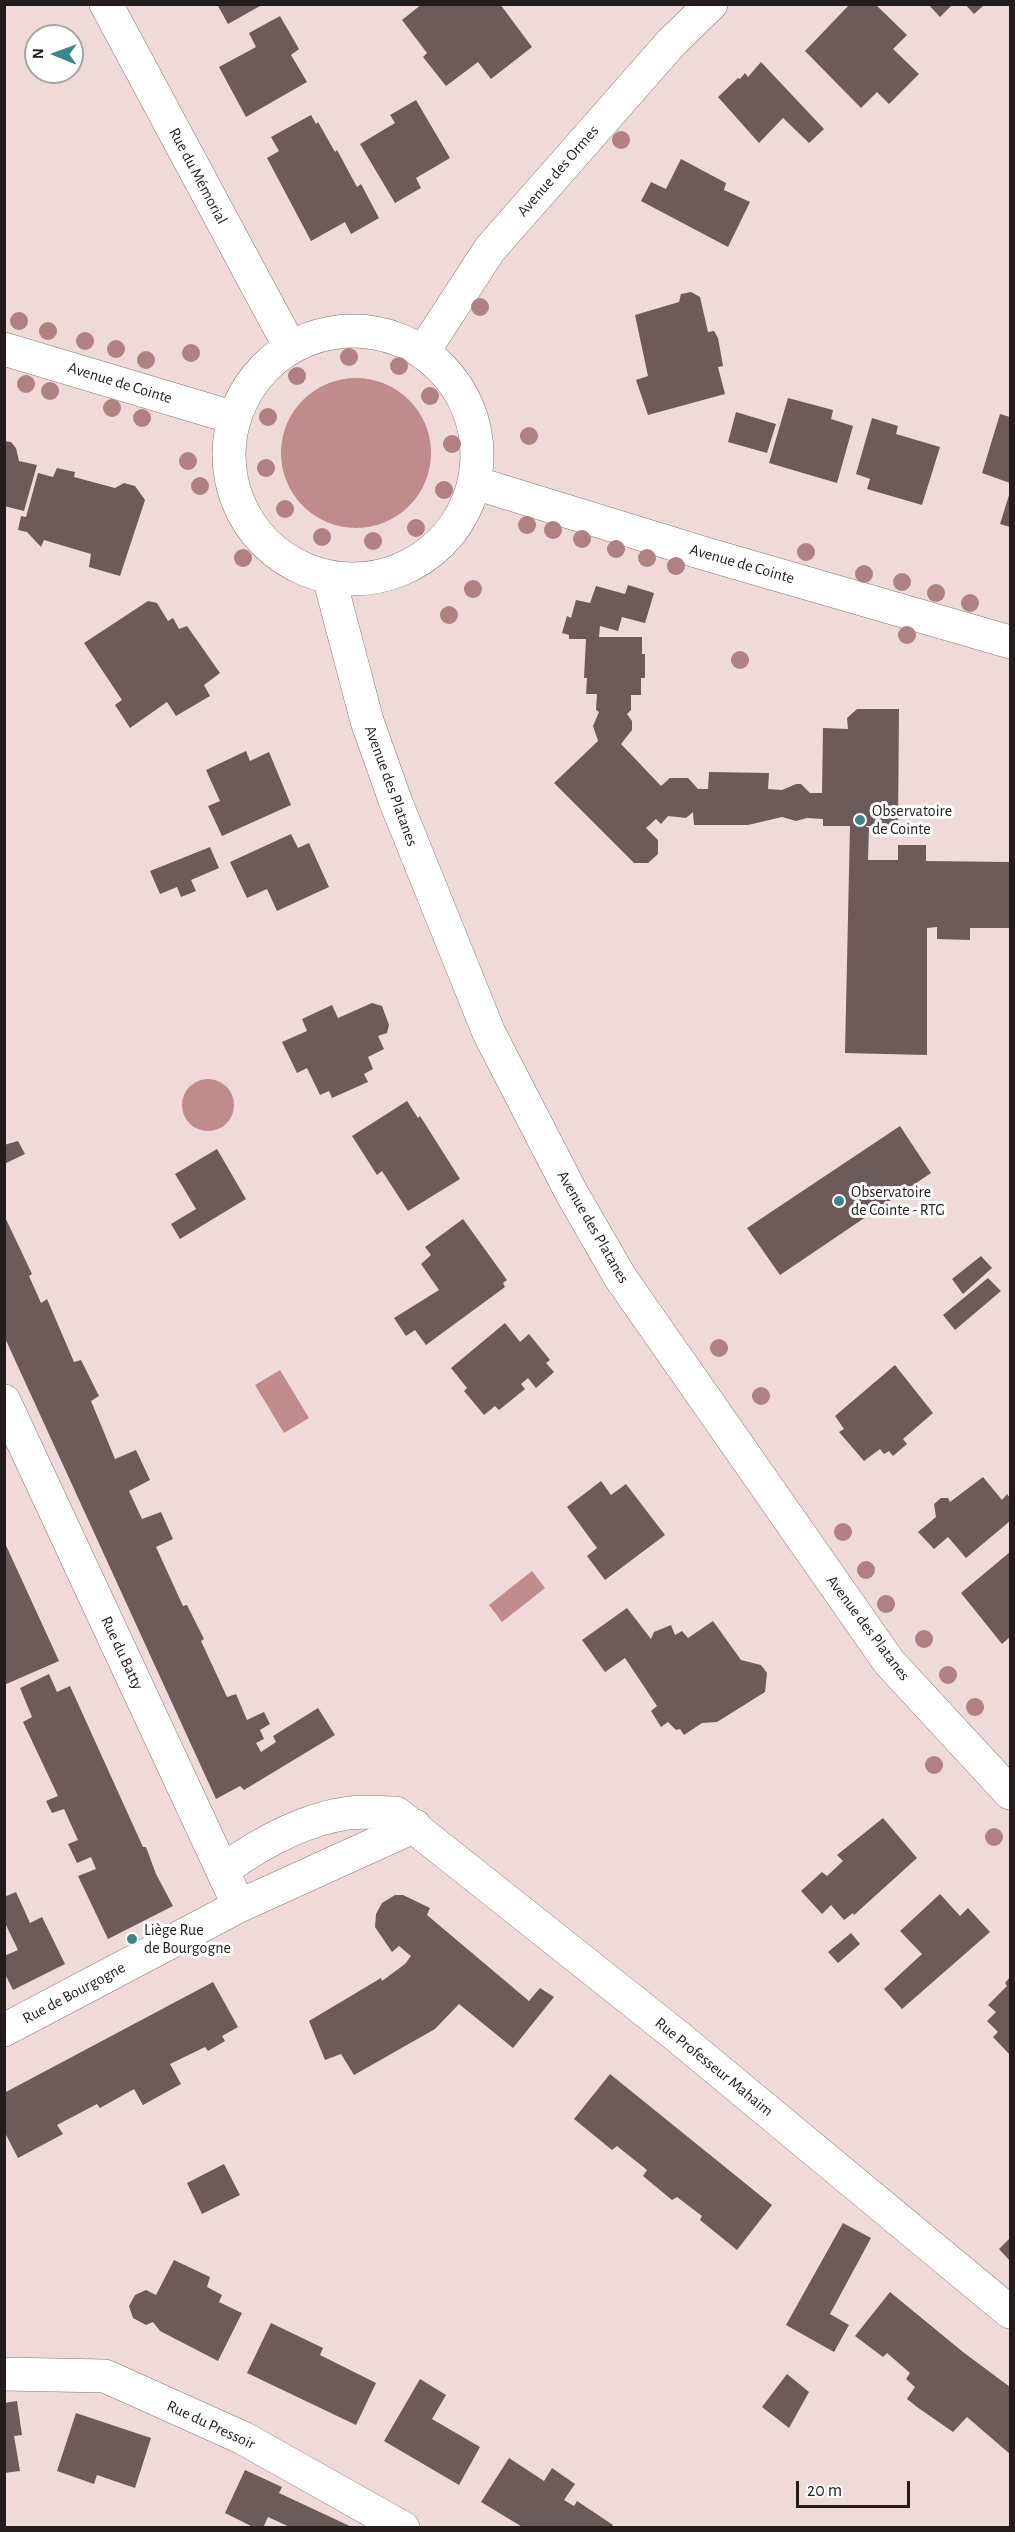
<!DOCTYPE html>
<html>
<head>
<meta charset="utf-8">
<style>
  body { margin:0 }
  #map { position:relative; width:1015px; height:2532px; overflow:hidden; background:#efdad9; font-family:"Alegreya Sans",sans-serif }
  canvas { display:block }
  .frame { position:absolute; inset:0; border:6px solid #231c1c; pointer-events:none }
  .north { position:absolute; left:24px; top:24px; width:60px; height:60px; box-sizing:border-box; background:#fff; border:2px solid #a7a4a4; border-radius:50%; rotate:271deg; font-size:16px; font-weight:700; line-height:24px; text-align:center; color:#231c1c }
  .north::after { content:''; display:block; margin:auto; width:21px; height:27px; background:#3c8588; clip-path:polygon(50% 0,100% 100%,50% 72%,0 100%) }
  .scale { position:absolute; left:796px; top:2481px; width:114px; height:27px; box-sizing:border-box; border:3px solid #231c1c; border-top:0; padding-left:8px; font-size:18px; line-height:21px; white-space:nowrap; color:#231c1c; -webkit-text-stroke:4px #fff; paint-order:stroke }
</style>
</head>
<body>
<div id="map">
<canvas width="1015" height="2532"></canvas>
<div class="frame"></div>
<div class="north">N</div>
<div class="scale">20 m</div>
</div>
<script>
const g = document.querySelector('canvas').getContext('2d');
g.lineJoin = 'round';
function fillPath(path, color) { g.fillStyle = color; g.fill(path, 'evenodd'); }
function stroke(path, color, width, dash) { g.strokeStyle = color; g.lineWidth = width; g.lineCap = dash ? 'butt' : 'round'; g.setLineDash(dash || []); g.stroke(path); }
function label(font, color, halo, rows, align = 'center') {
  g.font = font + ' "Alegreya Sans",sans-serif'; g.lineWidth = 6; g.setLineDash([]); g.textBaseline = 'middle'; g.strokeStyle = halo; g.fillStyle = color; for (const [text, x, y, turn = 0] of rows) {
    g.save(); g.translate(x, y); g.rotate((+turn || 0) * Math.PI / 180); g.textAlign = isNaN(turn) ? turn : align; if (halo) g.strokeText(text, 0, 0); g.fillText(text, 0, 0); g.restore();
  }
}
fillPath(new Path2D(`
  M281 453a75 75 0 1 1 150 0a75 75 0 1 1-150 0Z
  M182 1105a26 26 0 1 1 52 0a26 26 0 1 1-52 0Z
  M 280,1370 L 309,1418 L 284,1433 L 255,1385 Z
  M 532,1571 L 545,1588 L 502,1622 L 489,1605 Z`), '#bf8c8b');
fillPath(new Path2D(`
  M 217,4 L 259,4 L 260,6 L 228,24 Z
  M 422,4 L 500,4 L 532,47 L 491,79 L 478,62 L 446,86 L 423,57 L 427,53 L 402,20 Z
  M 850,4 L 875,4 L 907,35 L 893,49 L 919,74 L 889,104 L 877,92 L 861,108 L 805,51 Z
  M 928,4 L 953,4 L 940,17 Z
  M 965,4 L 985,4 L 974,14 Z
  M 280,16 L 299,49 L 291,55 L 307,82 L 246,117 L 219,67 L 256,47 L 249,33 Z
  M 761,62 L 824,129 L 809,143 L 783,118 L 759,143 L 718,97 L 738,78 L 740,79 L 745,73 L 748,77 Z
  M 416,100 L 450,158 L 416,178 L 421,188 L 395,203 L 360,144 L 395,123 L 390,115 Z
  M 311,115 L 316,124 L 318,122 L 335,152 L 337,150 L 357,187 L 361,184 L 379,218 L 351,234 L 345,222 L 311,241 L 267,158 L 279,151 L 271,137 Z
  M 681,159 L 726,183 L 724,190 L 750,202 L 728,247 L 641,201 L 651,182 L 666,189 Z
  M 691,292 L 700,297 L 708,332 L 714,331 L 718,338 L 723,366 L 718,367 L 725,394 L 648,415 L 636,380 L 648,376 L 635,315 L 679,302 L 681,294 Z
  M 788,398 L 833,410 L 831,419 L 853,426 L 837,483 L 769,463 Z
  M 736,412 L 776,424 L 767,453 L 728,442 Z
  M 1000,414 L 1010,417 L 1010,483 L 982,473 Z
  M 872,418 L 898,426 L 896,434 L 940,447 L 922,505 L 867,489 L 870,479 L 856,474 Z
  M 4,441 L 11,442 L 16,448 L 19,461 L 37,465 L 24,511 L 4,506 Z
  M 57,468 L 75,472 L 74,477 L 115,488 L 124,483 L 135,486 L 145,500 L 120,576 L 89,567 L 91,554 L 44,540 L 41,547 L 27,532 L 18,530 L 21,516 L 26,517 L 38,473 L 53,477 Z
  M 1010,492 L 1010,527 L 1000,524 Z
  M 628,585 L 654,593 L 645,623 L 622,617 L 618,631 L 600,626 L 599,637 L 642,637 L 642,654 L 645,654 L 645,678 L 641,678 L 641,695 L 631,695 L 631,710 L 627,714 L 632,721 L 632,730 L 621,744 L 661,786 L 670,778 L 688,778 L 698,789 L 708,789 L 709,772 L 769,773 L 768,789 L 782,790 L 796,784 L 801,784 L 810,793 L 822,793 L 823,728 L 848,729 L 847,718 L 857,709 L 899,709 L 898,826 L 865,826 L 869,828 L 868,860 L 898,860 L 898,845 L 926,845 L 926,861 L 1010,862 L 1010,928 L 970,928 L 970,940 L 937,939 L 937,927 L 927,928 L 927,1055 L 845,1053 L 850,826 L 823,826 L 823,819 L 807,818 L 796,821 L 782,817 L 748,825 L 694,825 L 693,812 L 686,818 L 668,816 L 661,824 L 656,819 L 646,828 L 658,840 L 658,854 L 648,863 L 634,863 L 554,783 L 598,741 L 593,726 L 599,712 L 596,710 L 597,694 L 586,694 L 587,678 L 584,678 L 586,639 L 569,639 L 569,635 L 562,633 L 567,616 L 571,618 L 576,600 L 590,603 L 596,586 L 625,594 Z
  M 148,601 L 157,603 L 168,621 L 173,618 L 179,629 L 187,626 L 220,673 L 204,685 L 210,696 L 176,716 L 167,702 L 130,728 L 115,705 L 122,700 L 84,643 Z
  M 246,751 L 250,761 L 269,752 L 291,805 L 222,836 L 208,806 L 220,801 L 206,770 Z
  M 291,834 L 298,848 L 309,843 L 329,887 L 277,911 L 267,889 L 247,898 L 230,862 Z
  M 210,847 L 219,868 L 191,880 L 196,891 L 181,897 L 177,887 L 160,894 L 150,871 Z
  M 372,1003 L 382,1006 L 389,1025 L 387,1033 L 378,1036 L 384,1049 L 368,1057 L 373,1069 L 364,1074 L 368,1082 L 332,1098 L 329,1091 L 320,1095 L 307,1068 L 297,1073 L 282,1042 L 307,1031 L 302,1019 L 332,1005 L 338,1018 Z
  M 407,1101 L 418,1118 L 420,1116 L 460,1179 L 408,1211 L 382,1171 L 377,1175 L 352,1136 Z
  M 900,1126 L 931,1173 L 780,1275 L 747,1228 Z
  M 18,1141 L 25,1154 L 4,1164 L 4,1145 Z
  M 217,1149 L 246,1199 L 180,1239 L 171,1224 L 196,1209 L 175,1174 Z
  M 4,1215 L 32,1274 L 29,1276 L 41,1303 L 47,1299 L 74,1362 L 81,1360 L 99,1396 L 91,1401 L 115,1459 L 136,1450 L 150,1480 L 129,1491 L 142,1519 L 161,1512 L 173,1539 L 156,1547 L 183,1606 L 187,1605 L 204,1639 L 201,1641 L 227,1697 L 236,1694 L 247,1720 L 264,1712 L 270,1724 L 260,1730 L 264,1739 L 256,1743 L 261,1752 L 276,1742 L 273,1736 L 318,1708 L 335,1735 L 244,1790 L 240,1786 L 216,1799 L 4,1336 Z
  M 463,1219 L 507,1280 L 503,1283 L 505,1287 L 426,1345 L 415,1330 L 406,1336 L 394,1318 L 439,1290 L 421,1264 L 431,1255 L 425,1247 Z
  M 981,1256 L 992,1268 L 963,1294 L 952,1279 Z
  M 988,1278 L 1001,1291 L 955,1330 L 943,1315 Z
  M 505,1323 L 520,1342 L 529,1334 L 550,1360 L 546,1363 L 554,1372 L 536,1388 L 528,1378 L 521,1384 L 525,1389 L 499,1410 L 495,1406 L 484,1415 L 464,1391 L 467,1388 L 451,1368 Z
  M 895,1365 L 933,1413 L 903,1439 L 907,1444 L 893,1456 L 889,1451 L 884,1454 L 880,1449 L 864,1461 L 839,1432 L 844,1429 L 835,1416 Z
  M 983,1477 L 1002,1500 L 1007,1494 L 1010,1498 L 1010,1521 L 966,1558 L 948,1537 L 934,1549 L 918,1532 L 936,1517 L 934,1504 L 941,1498 L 948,1498 L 950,1502 Z
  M 601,1481 L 611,1495 L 626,1484 L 665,1535 L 605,1580 L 587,1556 L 597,1548 L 567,1507 Z
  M 4,1541 L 59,1661 L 4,1685 Z
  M 1010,1552 L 1010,1637 L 1002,1644 L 961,1593 Z
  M 627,1608 L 651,1639 L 654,1632 L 671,1625 L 675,1635 L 682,1631 L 688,1638 L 713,1621 L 741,1660 L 761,1665 L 767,1673 L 765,1692 L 717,1722 L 702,1723 L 684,1735 L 680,1729 L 676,1730 L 668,1722 L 661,1727 L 651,1711 L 657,1706 L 625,1658 L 605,1672 L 582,1640 Z
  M 49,1674 L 57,1692 L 70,1686 L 143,1847 L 146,1847 L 156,1874 L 173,1906 L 108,1939 L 78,1876 L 96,1869 L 91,1857 L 77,1863 L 68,1844 L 78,1840 L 64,1809 L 52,1813 L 46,1801 L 58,1796 L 23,1722 L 32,1717 L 20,1688 Z
  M 883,1818 L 917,1858 L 854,1915 L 853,1913 L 844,1920 L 831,1905 L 822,1914 L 801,1891 L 822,1872 L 827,1876 L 843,1861 L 837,1855 Z
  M 16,1892 L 30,1923 L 42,1917 L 65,1964 L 13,1990 L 4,1972 L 4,1956 L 18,1950 L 4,1921 L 4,1897 Z
  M 940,1894 L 960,1916 L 968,1908 L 990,1932 L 902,2009 L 884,1989 L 922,1954 L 900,1931 Z
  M 395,1895 L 403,1895 L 430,1908 L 427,1915 L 529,2001 L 540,1988 L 554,1997 L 513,2048 L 459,2004 L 435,2029 L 354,2075 L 341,2054 L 325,2060 L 309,2021 L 381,1978 L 382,1981 L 405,1964 L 411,1956 L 399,1946 L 392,1952 L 375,1927 L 376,1914 L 382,1903 Z
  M 851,1933 L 860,1944 L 838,1963 L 828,1952 Z
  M 1010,1977 L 1010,2055 L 993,2037 L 998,2032 L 987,2021 L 996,2012 L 988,2005 L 1007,1986 L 1005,1983 Z
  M 213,1982 L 238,2027 L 222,2036 L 225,2041 L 208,2051 L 205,2047 L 170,2064 L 181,2084 L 143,2105 L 134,2089 L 100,2108 L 97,2104 L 57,2125 L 63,2134 L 18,2158 L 4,2131 L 4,2093 Z
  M 610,2074 L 772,2205 L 737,2250 L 700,2220 L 702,2216 L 677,2197 L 672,2200 L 643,2176 L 647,2170 L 617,2146 L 612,2150 L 574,2119 Z
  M 224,2164 L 240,2195 L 202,2214 L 187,2183 Z
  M 843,2223 L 871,2238 L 830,2314 L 849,2325 L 834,2352 L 786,2325 Z
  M 1010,2238 L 1010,2261 L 999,2249 Z
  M 174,2260 L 210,2277 L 207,2287 L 222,2295 L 219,2302 L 242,2313 L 218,2361 L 160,2331 L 153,2322 L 146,2325 L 133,2318 L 129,2306 L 135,2295 L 146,2290 L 156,2295 Z
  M 890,2292 L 963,2352 L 1010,2387 L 1010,2454 L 967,2417 L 953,2432 L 917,2407 L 907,2399 L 915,2387 L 906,2379 L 910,2373 L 887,2353 L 883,2357 L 855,2336 Z
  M 271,2323 L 323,2348 L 320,2355 L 376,2383 L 356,2425 L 247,2373 Z
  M 787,2374 L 809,2392 L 789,2428 L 762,2407 Z
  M 420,2379 L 446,2395 L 432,2419 L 480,2447 L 459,2485 L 384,2441 Z
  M 17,2401 L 22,2435 L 14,2436 L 20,2471 L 4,2473 L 4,2403 Z
  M 76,2413 L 151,2438 L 135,2488 L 97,2475 L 94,2484 L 57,2471 Z
  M 509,2458 L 544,2481 L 552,2468 L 575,2484 L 564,2500 L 574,2506 L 577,2501 L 613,2525 L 611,2528 L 524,2528 L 481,2502 Z
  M 245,2470 L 282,2487 L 279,2493 L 354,2528 L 292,2528 L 268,2517 L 263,2528 L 255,2528 L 225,2513 Z`), '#6d5a5a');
const street = new Path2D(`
  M 106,4 L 290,347
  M229 455a124 124 0 1 1 248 0a124 124 0 1 1-248 0Z
  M 4,349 L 235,418
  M 423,352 L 490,249 L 671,43 L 711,4
  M 475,483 L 706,554 L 1010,642
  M 329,577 L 367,721 L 395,800 L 489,1033 L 571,1192 L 620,1277 L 889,1662 L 1010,1793
  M 4,1401 L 239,1906
  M 223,1870 C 259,1844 305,1819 349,1813 C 364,1811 381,1813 396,1813 L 677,2036 L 1010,2312
  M 4,2030 L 239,1906 L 415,1826
  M 4,2374 L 105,2376 L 243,2438 L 403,2528`);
stroke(street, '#877474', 34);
stroke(street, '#fff', 33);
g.fillStyle = '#af8182';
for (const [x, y] of [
  [621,140],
  [480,307],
  [19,321],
  [48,331],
  [85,341],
  [116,349],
  [191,353],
  [349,357],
  [146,360],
  [399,366],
  [297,376],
  [26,384],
  [50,391],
  [430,396],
  [112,408],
  [268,417],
  [142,418],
  [529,436],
  [452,444],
  [188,461],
  [266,468],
  [200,486],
  [444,490],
  [285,509],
  [527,525],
  [416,528],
  [553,530],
  [322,537],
  [582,539],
  [373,541],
  [616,549],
  [806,552],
  [243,558],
  [647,558],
  [676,566],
  [864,574],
  [902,582],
  [473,589],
  [936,593],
  [970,603],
  [449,615],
  [907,635],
  [740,660],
  [719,1348],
  [761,1396],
  [843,1532],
  [866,1570],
  [886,1604],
  [924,1639],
  [948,1675],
  [975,1707],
  [934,1765],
  [994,1837]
]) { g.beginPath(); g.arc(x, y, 9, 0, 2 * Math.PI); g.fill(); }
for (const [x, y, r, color] of [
  [860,820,6,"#3c8588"],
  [839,1201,6,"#3c8588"],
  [132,1939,6,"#3c8588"]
]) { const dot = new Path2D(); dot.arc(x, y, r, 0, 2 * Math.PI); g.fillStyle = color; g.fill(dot); stroke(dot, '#fff', 2); }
label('16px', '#231c1c', '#fff', [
  ["Avenue des Ormes",558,171,-49],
  ["Rue du Mémorial",198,176,62],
  ["Avenue de Cointe",120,383,17],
  ["Avenue de Cointe",742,564,16],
  ["Avenue des Platanes",391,786,70],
  ["Avenue des Platanes",593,1227,60],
  ["Avenue des Platanes",868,1628,53],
  ["Rue du Batty",122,1653,65],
  ["Rue de Bourgogne",74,1993,-28],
  ["Rue Professeur Mahaim",714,2067,39],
  ["Rue du Pressoir",211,2425,25]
]);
label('16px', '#231c1c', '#fff', [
  ["Observatoire",872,811],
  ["de Cointe",872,829],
  ["Observatoire",851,1192],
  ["de Cointe - RTG",851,1210],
  ["Liège Rue",144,1930],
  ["de Bourgogne",144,1948]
], 'left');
</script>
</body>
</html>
